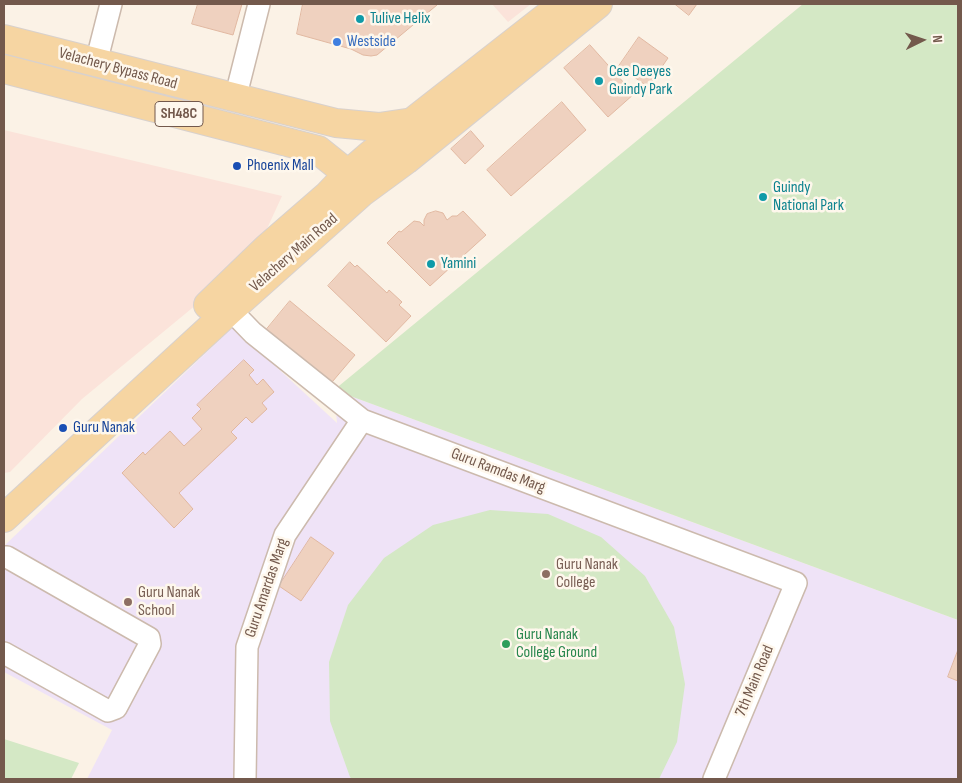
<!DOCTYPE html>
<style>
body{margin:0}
#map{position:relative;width:962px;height:783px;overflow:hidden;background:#fbf2e6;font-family:"Sofia Sans Condensed",sans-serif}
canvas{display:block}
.frame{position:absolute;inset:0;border:5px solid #73594c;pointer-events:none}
.north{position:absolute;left:897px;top:15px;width:50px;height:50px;-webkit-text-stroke:4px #fef7ec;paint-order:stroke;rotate:86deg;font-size:14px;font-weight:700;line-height:20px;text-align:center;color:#73594c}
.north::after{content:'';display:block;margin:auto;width:18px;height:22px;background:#73594c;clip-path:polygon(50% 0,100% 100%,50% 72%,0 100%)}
</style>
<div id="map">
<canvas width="962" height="783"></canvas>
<div class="frame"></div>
<div class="north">N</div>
</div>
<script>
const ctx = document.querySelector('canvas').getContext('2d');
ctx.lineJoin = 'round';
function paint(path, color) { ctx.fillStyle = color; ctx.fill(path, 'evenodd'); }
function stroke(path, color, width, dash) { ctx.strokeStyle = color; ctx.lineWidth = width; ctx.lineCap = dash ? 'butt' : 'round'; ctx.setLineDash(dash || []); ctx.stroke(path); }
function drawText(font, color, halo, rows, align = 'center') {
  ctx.font = font + ' "Sofia Sans Condensed",sans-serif'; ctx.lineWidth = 5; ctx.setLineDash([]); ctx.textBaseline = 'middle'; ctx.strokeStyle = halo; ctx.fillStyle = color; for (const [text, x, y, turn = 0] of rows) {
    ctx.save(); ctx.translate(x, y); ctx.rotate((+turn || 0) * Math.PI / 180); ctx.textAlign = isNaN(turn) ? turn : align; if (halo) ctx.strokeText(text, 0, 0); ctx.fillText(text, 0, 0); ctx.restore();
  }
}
paint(new Path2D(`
 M492,4H531L508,22Z
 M4,130L282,196L254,257L82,399L10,472L4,473Z`), '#fbe3da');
paint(new Path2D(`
 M233,327L337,423L334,390L958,620V779H87L112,730L4,672V546Z`), '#efe3f7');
paint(new Path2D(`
 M803,4H958V620L334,390Z
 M490,510L548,514L601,537L645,576L674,627L685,684L677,742L659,779H352L350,777L330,721L329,662L348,605L384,558L433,525Z
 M4,739L79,763L71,779H4Z`), '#d4e8c5');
const building = new Path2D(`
 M198,4H242L233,35L192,24Z
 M303,4H435L437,5L377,55L371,56L363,55L351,49L297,34Z
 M675,4H697L689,15Z
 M639,37L668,58L648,87L619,66Z
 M590,45L634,94L608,117L564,68Z
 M562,102L586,130L511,196L487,170Z
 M471,131L484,146L465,164L451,149Z
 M436,211L443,213L447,220L452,216H457L463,211L486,235L430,286L387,243L399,231L401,232L414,221L420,222L424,226V220L427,214Z
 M350,262L355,267L357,265L387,293L389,290L402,302L399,305L411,316L386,342L328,286Z
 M290,301L355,355L327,388L262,335Z
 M244,360L254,370L249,375L257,385L263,379L274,392L262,403L267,409L252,423L246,417L231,432L237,438L179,493L193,509L174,528L122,473L143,452L145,455L170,431L184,446L202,429L192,418L201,409L197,405Z
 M311,537L334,553L301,601L279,586Z
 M958,650V681L948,677Z`);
paint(building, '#efd1bf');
stroke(building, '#e1b8a1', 1);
const minor = new Path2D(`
 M96,63L111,4
 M235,99L259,4
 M220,299L253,333L362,420L796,583L714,779
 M4,557H7L149,638L150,644L116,708L108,711L4,653
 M245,779L247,647L285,535L362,420`);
const major = new Path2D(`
 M4,39L336,123L379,127L413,122
 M4,69L318,150L348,174L358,189
 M208,305L267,248L328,195L348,174L370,155L563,4
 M4,518L230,310L361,193L406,160L598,4`);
stroke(minor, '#ccbaad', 24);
stroke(major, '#d8d1cd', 30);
stroke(minor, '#fff', 21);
stroke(major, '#f6d5a2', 28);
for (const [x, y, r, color] of [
 [360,19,5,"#0f9aa8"],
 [337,42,5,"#3f7fe0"],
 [599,81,5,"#0f9aa8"],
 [237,166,5,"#1a4fb4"],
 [763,197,5,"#0f9aa8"],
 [431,264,5,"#0f9aa8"],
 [63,428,5,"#1a4fb4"],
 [546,574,5,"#8d6e63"],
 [128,602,5,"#8d6e63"],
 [506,644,5,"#2e9e5b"]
]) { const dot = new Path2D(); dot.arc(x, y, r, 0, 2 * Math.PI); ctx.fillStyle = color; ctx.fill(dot); stroke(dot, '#fef7ec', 2); }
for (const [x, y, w] of [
 [179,114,48]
]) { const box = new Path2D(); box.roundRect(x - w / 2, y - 12.5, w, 25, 4); ctx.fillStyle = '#fef7ec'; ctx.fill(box); stroke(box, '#73594c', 1); }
drawText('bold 15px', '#73594c', null, [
 ["SH48C",179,114]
]);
drawText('16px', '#0d838f', '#fef7ec', [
 ["Tulive Helix",370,19],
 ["Cee Deeyes",609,72],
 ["Guindy Park",609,90],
 ["Guindy",773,188],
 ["National Park",773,206],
 ["Yamini",441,264]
], 'left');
drawText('16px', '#366cbe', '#fef7ec', [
 ["Westside",347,42]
], 'left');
drawText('16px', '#73594c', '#fef7ec', [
 ["Velachery Bypass Road",118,69,15],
 ["Velachery Main Road",294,253,-41],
 ["Guru Ramdas Marg",498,471,21],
 ["Guru Amardas Marg",267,588,-71],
 ["7th Main Road",755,681,-67]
]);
drawText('16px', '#164399', '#fef7ec', [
 ["Phoenix Mall",247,166],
 ["Guru Nanak",73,428]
], 'left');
drawText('16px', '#785e54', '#fef7ec', [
 ["Guru Nanak",556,565],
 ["College",556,583],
 ["Guru Nanak",138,593],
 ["School",138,611]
], 'left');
drawText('16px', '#27864d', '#fef7ec', [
 ["Guru Nanak",516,635],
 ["College Ground",516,653]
], 'left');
</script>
